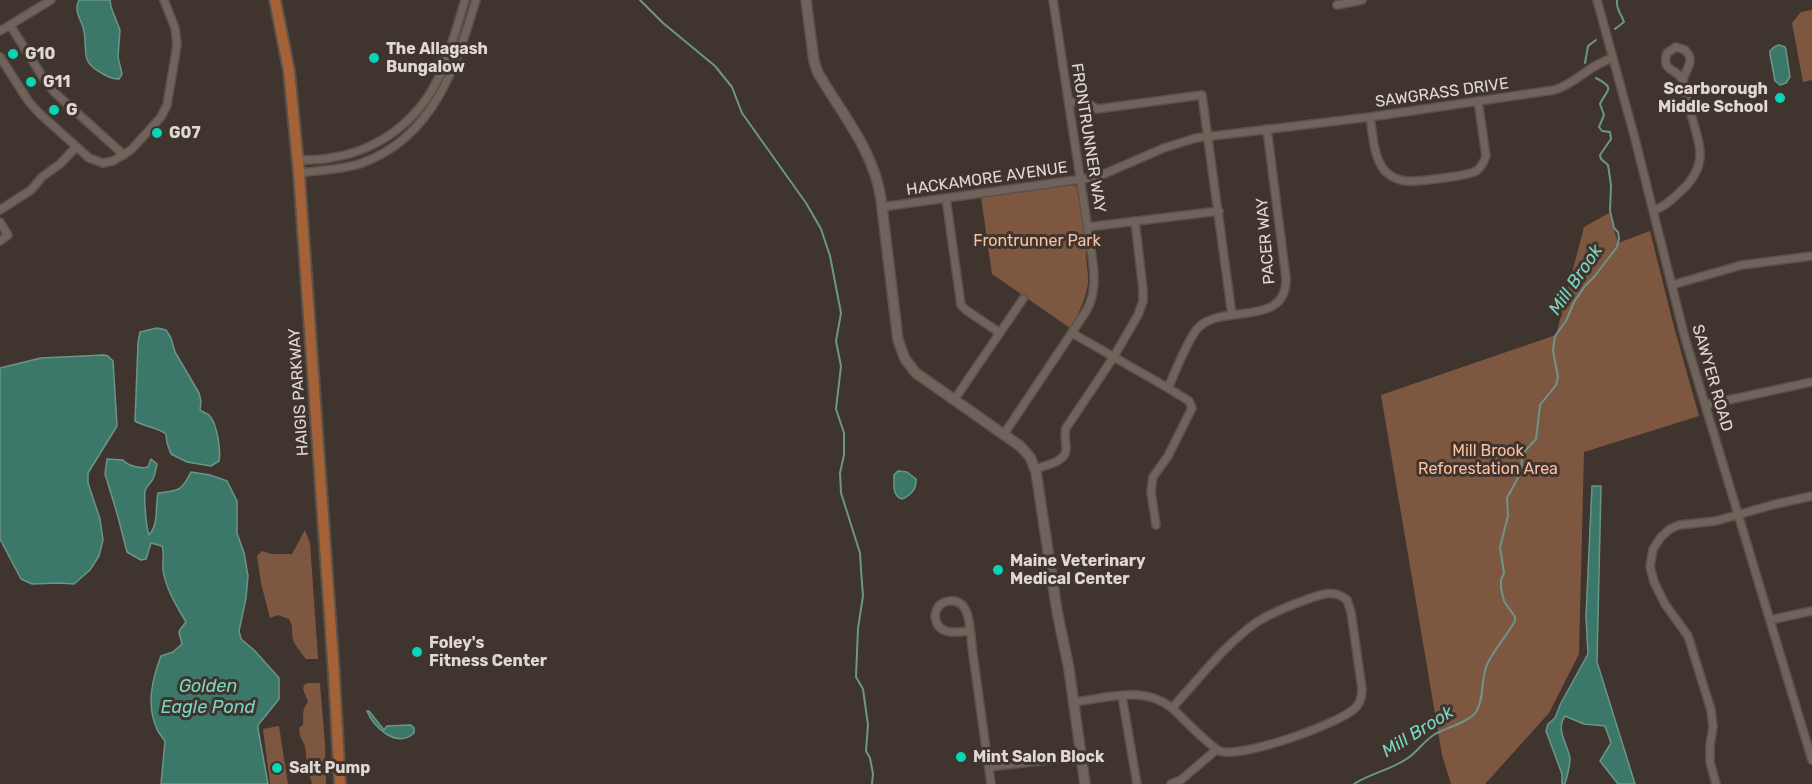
<!DOCTYPE html>
<style>
body{margin:0}
canvas{display:block;background:#40342e}
</style>
<canvas width="1812" height="784"></canvas>
<script>
const ctx = document.querySelector('canvas').getContext('2d');
ctx.lineJoin = 'round';
function paint(path, color) { ctx.fillStyle = color; ctx.fill(path, 'evenodd'); }
function stroke(path, color, width, dash) { ctx.strokeStyle = color; ctx.lineWidth = width; ctx.lineCap = dash ? 'butt' : 'round'; ctx.setLineDash(dash || []); ctx.stroke(path); }
function drawText(font, color, halo, rows, align = 'center') {
  ctx.font = font + ' Rubik,sans-serif'; ctx.lineWidth = 6; ctx.setLineDash([]); ctx.textBaseline = 'middle'; ctx.strokeStyle = halo; ctx.fillStyle = color; for (const [text, x, y, turn = 0] of rows) {
    ctx.save(); ctx.translate(x, y); ctx.rotate((+turn || 0) * Math.PI / 180); ctx.textAlign = isNaN(turn) ? turn : align; if (halo) ctx.strokeText(text, 0, 0); ctx.fillText(text, 0, 0); ctx.restore();
  }
}
paint(new Path2D(`
 M1812,10V80L1803,82L1792,23L1801,12Z
 M1071,185L1076,186L1080,190L1087,244C1084,255 1088,267 1088,278C1089,292 1078,317 1070,328L992,274L981,197Z
 M1609,213L1618,243L1650,231L1673,323L1699,416L1584,452L1579,654L1549,713L1485,784H1451L1442,755L1381,395L1556,335L1584,227Z
 M305,530L310,543L318,659H306C300,651 293,644 292,635C292,628 293,626 289,619L278,615L270,618L261,583L257,556L262,551L272,554H292Z
 M307,683H319L320,684L325,744L326,784H312L308,770L305,746L300,736L299,728L303,725C304,714 301,711 308,702L303,689L304,685Z
 M279,726L288,784H270L263,729Z`), '#7e5741');
const water = new Path2D(`
 M79,0H110L111,7L120,30L118,57L122,74L119,79C113,79 110,78 105,75C79,62 88,54 84,31C82,20 73,12 79,0Z
 M1779,45L1785,47L1786,50L1790,77L1786,83L1780,85L1775,81L1770,54V51L1774,47Z
 M157,328L166,330L171,338L175,352L199,393L201,401L200,410C203,412 206,413 209,415C217,423 221,450 219,461L211,466L187,462L171,454L167,443L166,434C157,427 145,427 135,421L138,343L140,332Z
 M104,355L108,356L113,361L117,426L88,473V483L100,519L103,540L99,556L90,570L74,584L59,583L32,584L21,579L0,539V368L41,358Z
 M107,459L123,460C128,466 141,469 148,467L151,459L157,464C156,468 155,475 153,479C151,483 147,485 145,491C144,499 146,528 149,535C159,524 155,508 158,493C179,490 181,492 191,472L210,475L227,481L237,501V533L244,553L248,576L246,598L239,631L241,639L255,651L279,678V699L258,725V729L268,784H161L165,741C162,736 158,733 157,729C146,705 152,680 161,656L173,652L182,644C179,629 176,635 186,622C176,605 166,589 163,570C162,561 165,554 162,546L151,543L146,559L141,560L127,552L117,513L105,474Z
 M898,471L907,472L916,479C917,489 910,496 902,499C892,496 894,484 894,475Z
 M1592,486H1601L1597,662L1635,784H1618L1600,761L1611,743L1605,726L1584,724L1565,716C1555,730 1568,744 1570,759C1570,767 1567,776 1565,784H1562V774L1546,731L1548,724L1555,718L1561,703L1588,654L1586,616Z
 M367,711H369L384,730L387,726L411,725L414,728V733C397,749 373,727 367,711Z`);
paint(water, '#3b786a');
stroke(water, '#6c958a', 1.5);
stroke(new Path2D(`
 M640,0L663,23L715,66L732,87L742,113L806,203L821,229L830,256L841,313L836,341L841,366L836,409L844,433V455L840,473L841,493L860,553L861,570L863,596L858,628L856,677L863,689L868,725L866,751L870,758L873,774L872,784
 M1615,29L1624,22C1621,13 1616,10 1617,0
 M1585,63L1588,46L1596,40
 M1354,784C1371,773 1391,770 1408,758C1418,751 1425,740 1435,734C1446,728 1469,722 1476,712C1484,700 1481,681 1486,667C1493,650 1506,637 1515,621V617L1504,601L1501,588V580L1504,573L1500,547L1508,516L1507,498L1521,472L1522,458L1525,451L1536,439L1540,405L1556,385L1558,377L1553,351L1555,336L1566,321L1574,302L1585,286L1594,277L1617,247L1619,239L1618,232L1614,228L1610,211L1611,185L1608,165L1601,159L1600,155L1611,139L1610,132L1602,131L1599,127L1604,115L1600,104C1606,90 1617,89 1596,78`), '#6c958a', 2);
const street = new Path2D(`
 M1597,0L1634,135L1685,338L1812,760
 M1337,5L1362,0
 M10,25L44,79L54,92L124,155
 M0,31L51,0
 M0,57L29,102L39,113L89,158L103,163L113,161L131,150L161,117L167,105L177,45L175,28L164,0
 M1069,102L1084,101L1097,109L1202,95L1232,315
 M1370,117C1373,134 1373,157 1385,171C1390,176 1398,180 1406,181C1416,182 1468,176 1476,171C1482,167 1484,162 1486,156L1478,101
 M298,160C308,160 320,160 330,158C377,151 417,122 438,79C450,54 457,26 465,0
 M299,173C319,170 343,170 362,163C434,137 456,66 476,0
 M946,198L961,305L966,310L1000,333
 M882,207L1097,177L1164,148L1196,138L1370,117L1554,90C1576,84 1590,64 1613,58
 M0,210L31,190L42,177L60,164L76,147
 M1654,210C1665,207 1672,199 1680,192C1711,164 1699,145 1690,110C1688,101 1687,86 1682,79C1675,68 1661,71 1667,53L1676,47L1685,50C1696,61 1686,68 1683,80
 M0,222L8,235L0,241
 M1088,227L1219,211
 M1672,285L1742,265L1812,256
 M1072,333L1168,388C1175,373 1189,335 1200,326C1226,304 1287,327 1286,278L1267,129
 M954,400L1023,299
 M1705,405L1812,382
 M1004,434L1085,313C1096,295 1095,276 1092,256L1053,0
 M1035,469C1046,465 1067,462 1066,448C1066,440 1064,435 1066,428L1113,358L1138,315L1143,301V289L1135,221
 M1156,525L1151,491L1153,477L1168,456L1192,408L1189,401L1168,388
 M1770,620L1812,611
 M970,631C954,633 937,635 935,616C936,609 939,604 945,602C953,599 962,602 965,609C971,619 971,642 973,655C979,698 985,741 991,784
 M1122,696L1137,784
 M1074,702C1108,698 1143,685 1172,708C1199,679 1224,645 1257,622C1273,612 1291,605 1308,599C1322,594 1335,589 1347,600L1351,612L1362,689C1362,695 1361,701 1357,706C1344,723 1240,759 1220,751C1211,748 1182,717 1172,708
 M989,767L1081,756
 M1171,784L1181,780L1216,750
 M1716,784L1710,762V745L1713,727L1711,710L1688,636L1665,604L1654,582L1650,566L1653,549L1661,537L1670,529L1679,525L1716,521L1772,505L1812,496`);
const secondary = new Path2D(`
 M806,0L814,61L818,73C842,114 874,151 881,199L898,340L905,359L916,373L1020,446L1030,457L1036,472L1057,611L1069,669L1085,784`);
const primary = new Path2D(`
 M275,0L289,71L299,173L334,674L340,784`);
stroke(street, '#5b514b', 10);
stroke(secondary, '#5b514b', 12);
stroke(primary, '#5b514b', 14);
stroke(street, '#70635c', 7);
stroke(secondary, '#70635c', 9);
stroke(primary, '#a46236', 10);
for (const [x, y, r, color] of [
 [13,54,6,"#06d5b6"],
 [374,58,6,"#06d5b6"],
 [31,82,6,"#06d5b6"],
 [1780,98,6,"#06d5b6"],
 [54,110,6,"#06d5b6"],
 [157,133,6,"#06d5b6"],
 [998,570,6,"#06d5b6"],
 [417,652,6,"#06d5b6"],
 [961,757,6,"#06d5b6"],
 [277,768,6,"#06d5b6"]
]) { const dot = new Path2D(); dot.arc(x, y, r, 0, 2 * Math.PI); ctx.fillStyle = color; ctx.fill(dot); stroke(dot, '#40342e', 2); }
drawText('bold 16px', '#e0d8d4', '#40342e', [
 ["The Allagash",386,49],
 ["Bungalow",386,67],
 ["G10",25,54],
 ["G11",43,82],
 ["Scarborough",1768,89,"right"],
 ["Middle School",1768,107,"right"],
 ["G",66,110],
 ["G07",169,133],
 ["Maine Veterinary",1010,561],
 ["Medical Center",1010,579],
 ["Foley's",429,643],
 ["Fitness Center",429,661],
 ["Mint Salon Block",973,757],
 ["Salt Pump",289,768]
], 'left');
drawText('16px', '#e0d8d4', '#40342e', [
 ["SAWGRASS DRIVE",1442,93,-8],
 ["FRONTRUNNER WAY",1088,138,81],
 ["HACKAMORE AVENUE",987,179,-8],
 ["PACER WAY",1266,241,-95],
 ["SAWYER ROAD",1712,378,74],
 ["HAIGIS PARKWAY",299,392,-94]
]);
drawText('16px', '#fbc1a3', '#40342e', [
 ["Frontrunner Park",1037,241],
 ["Mill Brook",1488,451],
 ["Reforestation Area",1488,469]
]);
drawText('italic 18px', '#77d7c1', '#40342e', [
 ["Mill Brook",1576,280,-56],
 ["Golden",208,687],
 ["Eagle Pond",208,708],
 ["Mill Brook",1418,732,-32]
]);
</script>
